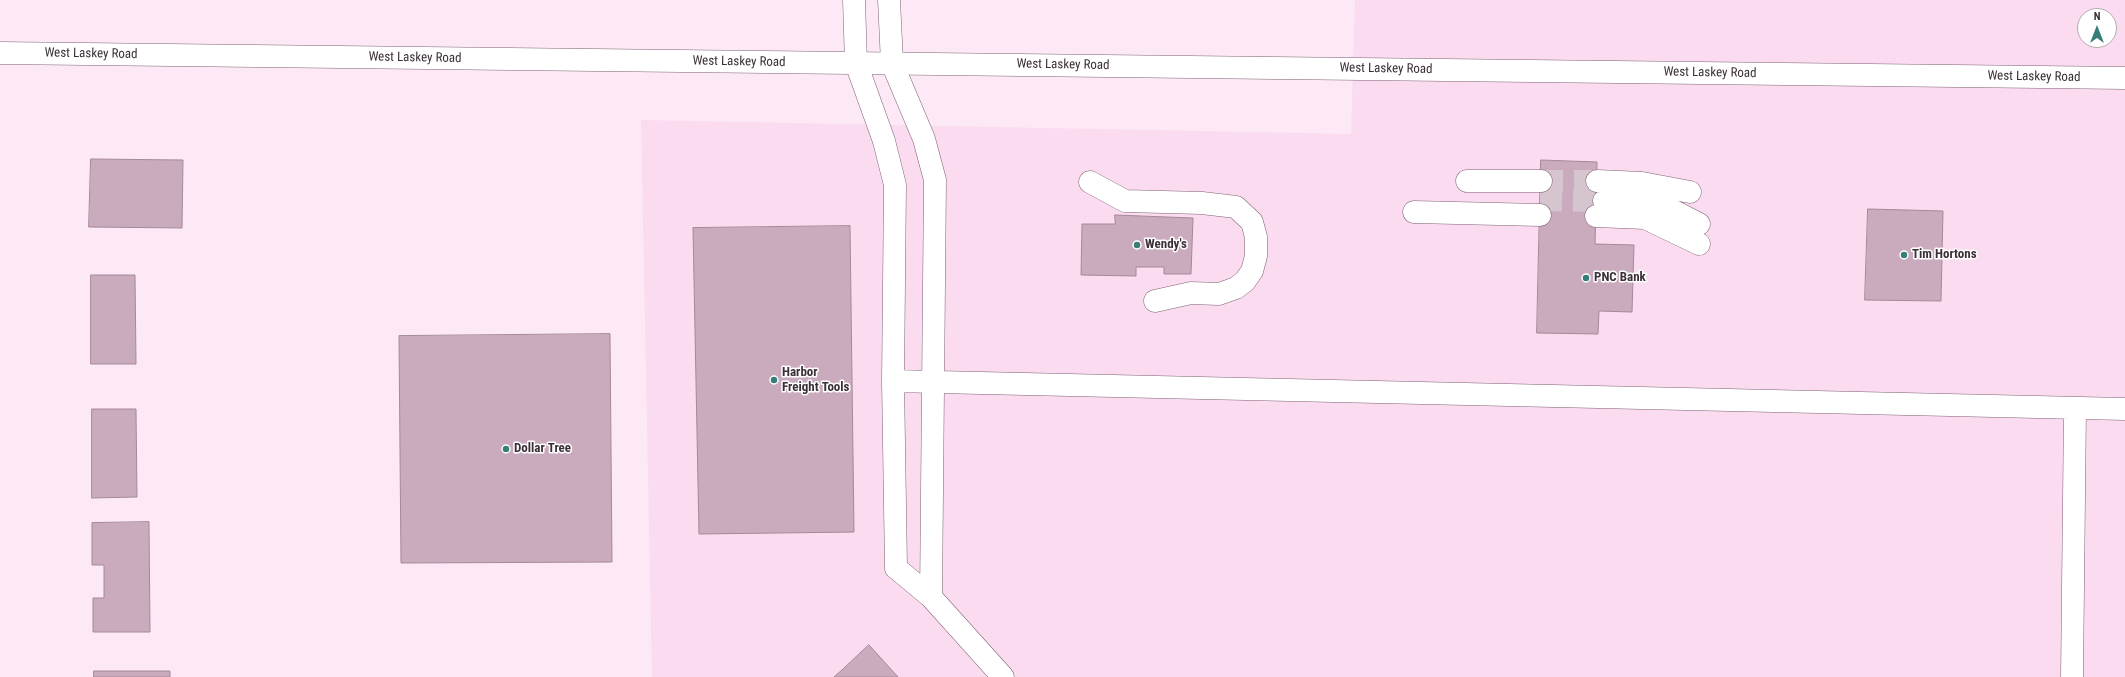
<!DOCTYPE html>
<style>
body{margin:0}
#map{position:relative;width:2125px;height:677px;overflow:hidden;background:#fce9f5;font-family:"Roboto Condensed",sans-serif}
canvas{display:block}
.north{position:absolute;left:2077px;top:8px;width:40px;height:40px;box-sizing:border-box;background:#fff;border:1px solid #b1acaf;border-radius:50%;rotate:0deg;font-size:11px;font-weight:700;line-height:16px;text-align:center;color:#3c3038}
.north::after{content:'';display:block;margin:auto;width:14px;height:18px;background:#377e79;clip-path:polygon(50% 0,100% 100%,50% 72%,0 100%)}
</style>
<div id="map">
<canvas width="2125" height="677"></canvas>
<div class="north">N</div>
</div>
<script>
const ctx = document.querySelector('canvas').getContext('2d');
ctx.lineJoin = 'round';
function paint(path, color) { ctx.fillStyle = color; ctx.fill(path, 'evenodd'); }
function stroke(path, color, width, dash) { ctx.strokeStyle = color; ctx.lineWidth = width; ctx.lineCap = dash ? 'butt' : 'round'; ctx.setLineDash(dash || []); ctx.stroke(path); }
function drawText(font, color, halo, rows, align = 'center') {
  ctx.font = font + ' "Roboto Condensed",sans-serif'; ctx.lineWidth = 3; ctx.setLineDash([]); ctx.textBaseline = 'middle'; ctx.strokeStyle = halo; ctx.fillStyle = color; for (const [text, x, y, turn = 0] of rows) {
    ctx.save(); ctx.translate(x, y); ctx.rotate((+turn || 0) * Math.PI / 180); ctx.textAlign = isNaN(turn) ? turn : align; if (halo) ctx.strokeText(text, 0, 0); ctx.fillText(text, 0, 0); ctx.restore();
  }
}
paint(new Path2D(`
 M1355,0H2125V677H652L641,120L1351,134ZM2085,16H2109V40H2085Z`), '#fbdbef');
const building = new Path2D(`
 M91,159L183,160L182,228L89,227Z
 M1541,160L1597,162L1595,244L1634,245L1632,312L1599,311L1598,334L1537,333Z
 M1868,209L1943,211L1941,301L1865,300Z
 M1115,215L1193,218L1191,274H1164V267H1136V276L1081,275L1082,224H1115Z
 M850,226L854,532L699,534L693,228Z
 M91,275H135L136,364H91Z
 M610,334L612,562L401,563L399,336Z
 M92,409H136L137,497L92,498Z
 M149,522L150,632H93V598H104V565H92V523Z
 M869,645L898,677H834L843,669Z
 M94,671H170V677H94Z`);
paint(building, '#caabbe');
stroke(building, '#a5889a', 1);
stroke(new Path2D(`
 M1541,181H1597
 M1540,200L1596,201`), '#d6c4cf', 22, [22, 11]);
const minor = new Path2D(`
 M854,0L856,63L884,141L895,185L893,381L896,568L931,597L1003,677
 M889,0L892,63L924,139L935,180L931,597
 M1467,181H1541
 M1597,181L1642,183L1690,192
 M1090,182L1125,201L1202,203L1236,207L1252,222L1256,237V256L1252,271L1245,281L1236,288L1219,294L1191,293L1155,301
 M1604,201L1640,202L1670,209L1699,224
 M1414,212L1540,215
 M1596,216L1645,218L1699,244
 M893,381L2125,409
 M2072,677L2075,408`);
const major = new Path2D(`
 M0,53L2125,78`);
stroke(minor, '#7e6274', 23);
stroke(major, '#7e6274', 23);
stroke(minor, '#fff', 22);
stroke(major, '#fff', 22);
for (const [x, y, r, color] of [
 [1137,245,4,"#377e79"],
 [1904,255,4,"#377e79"],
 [1586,278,4,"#377e79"],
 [774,380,4,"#377e79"],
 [506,449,4,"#377e79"]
]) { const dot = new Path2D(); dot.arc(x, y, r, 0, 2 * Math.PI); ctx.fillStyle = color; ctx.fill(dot); stroke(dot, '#fff', 1.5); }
drawText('13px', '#3c3038', '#fff', [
 ["West Laskey Road",91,54,1],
 ["West Laskey Road",415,58,1],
 ["West Laskey Road",739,62,1],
 ["West Laskey Road",1063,65,1],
 ["West Laskey Road",1386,69,1],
 ["West Laskey Road",1710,73,1],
 ["West Laskey Road",2034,77,1]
]);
drawText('bold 13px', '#3c3038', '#fff', [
 ["Wendy's",1145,245],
 ["Tim Hortons",1912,255],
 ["PNC Bank",1594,278],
 ["Harbor",782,373],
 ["Freight Tools",782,388],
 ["Dollar Tree",514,449]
], 'left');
</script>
